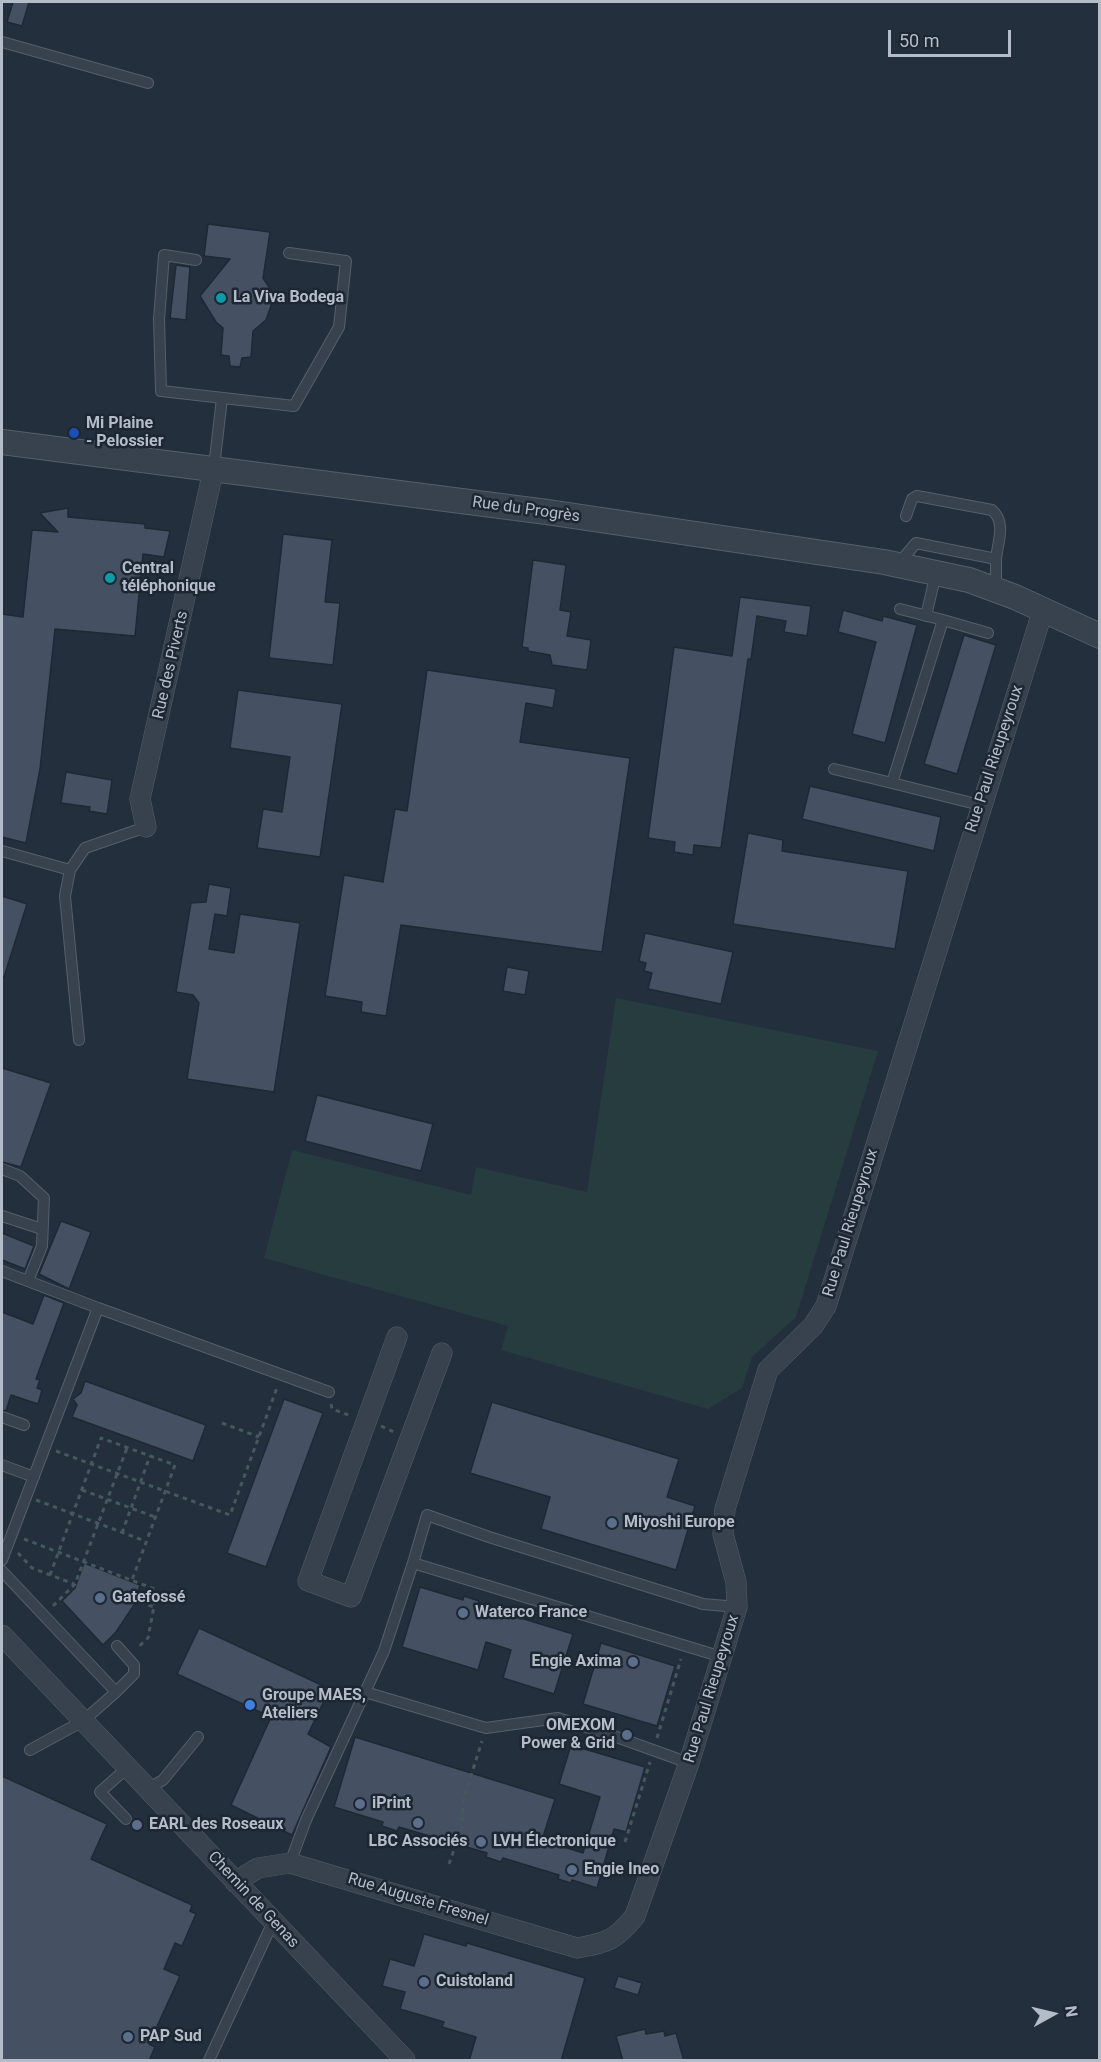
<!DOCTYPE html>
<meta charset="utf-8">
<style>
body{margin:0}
#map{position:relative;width:1101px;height:2062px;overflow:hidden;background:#242f3e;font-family:Roboto,sans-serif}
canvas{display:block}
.frame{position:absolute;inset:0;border:3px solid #b4bcc9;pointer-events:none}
.north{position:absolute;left:1023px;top:1984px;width:60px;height:60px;-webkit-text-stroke:4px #1d2633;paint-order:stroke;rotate:82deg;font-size:16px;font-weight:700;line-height:24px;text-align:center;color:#b4bcc9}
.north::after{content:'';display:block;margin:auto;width:21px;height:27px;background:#b4bcc9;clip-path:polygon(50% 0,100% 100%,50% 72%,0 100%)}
.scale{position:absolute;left:888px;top:30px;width:123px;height:27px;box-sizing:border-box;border:3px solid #b4bcc9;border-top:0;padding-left:8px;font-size:18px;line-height:21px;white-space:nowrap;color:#b4bcc9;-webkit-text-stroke:4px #1d2633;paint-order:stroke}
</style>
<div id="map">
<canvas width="1101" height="2062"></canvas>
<div class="frame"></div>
<div class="north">N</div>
<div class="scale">50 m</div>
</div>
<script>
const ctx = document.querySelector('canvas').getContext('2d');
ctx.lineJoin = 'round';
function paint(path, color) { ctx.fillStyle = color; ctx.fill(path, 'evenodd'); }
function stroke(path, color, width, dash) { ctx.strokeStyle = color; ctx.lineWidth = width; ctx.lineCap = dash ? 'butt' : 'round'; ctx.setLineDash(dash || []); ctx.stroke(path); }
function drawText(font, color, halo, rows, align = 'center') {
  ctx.font = font + ' Roboto,sans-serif'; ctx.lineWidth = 5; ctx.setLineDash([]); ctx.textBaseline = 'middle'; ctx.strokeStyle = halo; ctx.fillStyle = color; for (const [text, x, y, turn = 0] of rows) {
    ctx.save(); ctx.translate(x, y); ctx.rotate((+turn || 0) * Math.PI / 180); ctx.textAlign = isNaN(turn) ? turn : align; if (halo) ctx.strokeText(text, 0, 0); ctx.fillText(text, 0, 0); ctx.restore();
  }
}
paint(new Path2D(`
 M616,998L878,1051L796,1317L752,1357L742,1388L708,1409L501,1350L508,1326L264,1258L292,1150L471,1195L476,1167L587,1192Z`), '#263c3f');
const building = new Path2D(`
 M13,2H29L22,26L7,22Z
 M208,224L270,232L263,278L271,290V306L266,320L253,331L251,357L242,358L240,367L230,366L229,356L221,355L223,328L216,322L200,296L230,259L204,256Z
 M176,265L190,267L186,320L170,318Z
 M68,508V517L145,524V528L170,531L164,557L143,554L135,636L55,629L40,769L26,843L2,837V614L23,617L32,530L58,532L40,513Z
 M283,534L332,540L325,602L340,603L333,665L269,658Z
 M533,560L566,565L560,610L571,612L567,636L591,640L587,670L552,665L550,655L528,651V648L522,647Z
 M740,597L811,606L807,636L784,632L786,621L757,616L751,659H748L721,848L694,845L693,855L674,852L675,842L648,838L674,647L732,656Z
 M843,610L882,621L883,616L917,625L885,743L852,734L876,642L838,632Z
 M964,635L996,645L957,774L924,764Z
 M427,670L556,689L553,708L526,703L520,742L630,758L602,952L401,925L386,1016L361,1012L362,1002L325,996L344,875L383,882L395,809L407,811Z
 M238,690L342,704L320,857L257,848L263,809L282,812L290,757L230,748Z
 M66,772L112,780L107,814L89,811L90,807L61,803Z
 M810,786L941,817L934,851L802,819Z
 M748,833L783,840L782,851L908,871L895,949L733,924Z
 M209,884L231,888L227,916L215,914L209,949L234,953L240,914L300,923L274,1092L187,1079L199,1003L193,995L176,992L191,903L206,902Z
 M2,896L27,904L4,977L2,976Z
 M645,933L733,952L721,1004L648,989L652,973L644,971L646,963L639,961Z
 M507,967L529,971L525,995L503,991Z
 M2,1068L51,1083L21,1167L2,1162Z
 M317,1095L433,1124L421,1171L305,1141Z
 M61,1221L91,1232L69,1289L39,1274Z
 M2,1233L34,1246L25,1269L2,1260Z
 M44,1295L64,1303L36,1379L40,1380L37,1388L42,1390L38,1404L11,1395L6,1411L2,1410V1312L33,1324Z
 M85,1381L206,1425L193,1461L72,1417L77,1405L73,1399L81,1393Z
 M284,1399L323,1413L266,1567L227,1553Z
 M492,1402L679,1459L667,1497L695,1506L676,1570L541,1529L550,1497L470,1473Z
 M84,1563L140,1585L134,1605L116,1632L103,1645L62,1601L75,1588Z
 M420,1587L463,1600L464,1596L479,1601L478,1605L573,1634L554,1694L503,1678L511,1650L486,1642L478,1670L402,1647Z
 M199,1628L330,1689L308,1734L331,1747L292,1835L231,1805L271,1717L177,1674Z
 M601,1643L675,1666L657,1726L583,1704Z
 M355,1737L555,1799L542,1840L583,1853L600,1797L559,1784L571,1745L645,1767L626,1832L614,1829L597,1888L572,1880L571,1883L558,1879L559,1875L503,1858L501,1862L486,1857L487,1853L399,1827L397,1831L382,1826L383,1822L334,1807Z
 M2,1776L107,1824L91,1859L192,1905L190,1911L196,1914L182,1946L175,1943L164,1969L180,1976L149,2044L155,2047L149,2061H2Z
 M424,1934L466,1946L467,1943L585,1978L561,2061H469L476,2037L442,2027L444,2022L400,2009L405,1992L382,1986L390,1959L414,1966Z
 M618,1976L642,1983L638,1995L614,1988Z
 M645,2029L646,2034L664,2031L665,2036L676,2033L684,2061H623L616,2036Z`);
paint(building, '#455162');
stroke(building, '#1f2835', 1.5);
const service = new Path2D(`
 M2,42L148,83
 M196,260L164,255L159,319L161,391L294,406L339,327L346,261L289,253
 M214,467L222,398
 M906,516L912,499L917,496L992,510C1007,523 997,543 996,560C996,570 996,580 996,590
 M903,567L905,556L916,543L996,559
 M900,609L943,620
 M926,616L936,573
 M834,769L892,783
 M980,805L892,783L943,620L988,633
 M2,851L70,870L85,848L146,827
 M70,870L65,896L79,1040
 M2,1169L20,1176L44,1198L42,1246L28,1281
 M2,1216L42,1229
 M2,1271L98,1308
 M2,1417L24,1425
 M2,1465L34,1477
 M2,1560L98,1308L329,1392
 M413,1563L427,1515L489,1537L703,1604L737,1607
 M2,1571L116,1692L83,1721L30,1750
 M116,1692L134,1674V1665L117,1646
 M365,1692L486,1728L558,1718L599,1731
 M611,1735L689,1763
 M147,1789L163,1780L198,1737
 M126,1819L100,1792L127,1768
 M290,1863L306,1820L384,1651L413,1563L722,1657
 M209,2060L273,1922`);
const minor = new Path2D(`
 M146,827L140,799L214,467
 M397,1337L308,1581L351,1597L442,1353
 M2,1635L405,2060
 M235,1882L258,1868L290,1863L577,1948C607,1943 616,1940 635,1916L689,1763L737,1607L736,1582L723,1534L725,1509L768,1370L813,1326L826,1306L1043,610`);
const tertiary = new Path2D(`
 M2,442L547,512L884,562L969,580L1015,597L1100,636`);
stroke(service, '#565f6c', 12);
stroke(minor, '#565f6c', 21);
stroke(tertiary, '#565f6c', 26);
stroke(new Path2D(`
 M331,1404L332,1409L349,1415
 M222,1423L259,1437
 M381,1426L394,1432
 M56,1451L230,1515L278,1385
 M82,1490L155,1517
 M36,1500L145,1541
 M122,1533L150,1456
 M24,1539L157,1590L148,1638L137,1648
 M18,1553L32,1568L74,1584
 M50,1575L101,1438L175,1465L132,1580
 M140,1602L154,1607
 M53,1606L75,1584L127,1448
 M657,1738L681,1659
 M625,1842L650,1762
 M449,1864L462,1827L463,1801L482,1741`), '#44595c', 3, [4.5, 4.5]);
stroke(service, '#38414e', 10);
stroke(minor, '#38414e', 20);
stroke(tertiary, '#38414e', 24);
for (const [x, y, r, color] of [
 [221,298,6,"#0f9aa8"],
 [74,433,6,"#1a4fb4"],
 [110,578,6,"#0f9aa8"],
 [612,1523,6,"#5c6f8a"],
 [100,1598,6,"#5c6f8a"],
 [463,1613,6,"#5c6f8a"],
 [633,1662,6,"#5c6f8a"],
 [250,1705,6,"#3f7fe0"],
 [627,1735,6,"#5c6f8a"],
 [360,1804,6,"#5c6f8a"],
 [418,1823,6,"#5c6f8a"],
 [137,1825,6,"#5c6f8a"],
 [481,1842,6,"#5c6f8a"],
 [572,1870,6,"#5c6f8a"],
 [424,1982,6,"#5c6f8a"],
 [128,2037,6,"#5c6f8a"]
]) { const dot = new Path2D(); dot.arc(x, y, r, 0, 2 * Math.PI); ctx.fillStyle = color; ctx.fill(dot); stroke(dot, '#1d2633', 2); }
drawText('bold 16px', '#b4bcc9', '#1d2633', [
 ["La Viva Bodega",233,298],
 ["Mi Plaine",86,424],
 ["- Pelossier",86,442],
 ["Central",122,569],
 ["téléphonique",122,587],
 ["Miyoshi Europe",624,1523],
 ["Gatefossé",112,1598],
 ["Waterco France",475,1613],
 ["Engie Axima",621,1662,"right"],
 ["Groupe MAES,",262,1696],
 ["Ateliers",262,1714],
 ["OMEXOM",615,1726,"right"],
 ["Power & Grid",615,1744,"right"],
 ["iPrint",372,1804],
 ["EARL des Roseaux",149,1825],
 ["LBC Associés",418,1842,"center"],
 ["LVH Électronique",493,1842],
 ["Engie Ineo",584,1870],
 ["Cuistoland",436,1982],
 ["PAP Sud",140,2037]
], 'left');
drawText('16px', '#b4bcc9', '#1d2633', [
 ["Rue du Progrès",526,510,8],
 ["Rue des Piverts",171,665,-77],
 ["Rue Paul Rieupeyroux",995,759,-72],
 ["Rue Paul Rieupeyroux",851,1223,-73],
 ["Rue Paul Rieupeyroux",712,1689,-73],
 ["Chemin de Genas",253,1900,47],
 ["Rue Auguste Fresnel",418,1900,17]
]);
</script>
